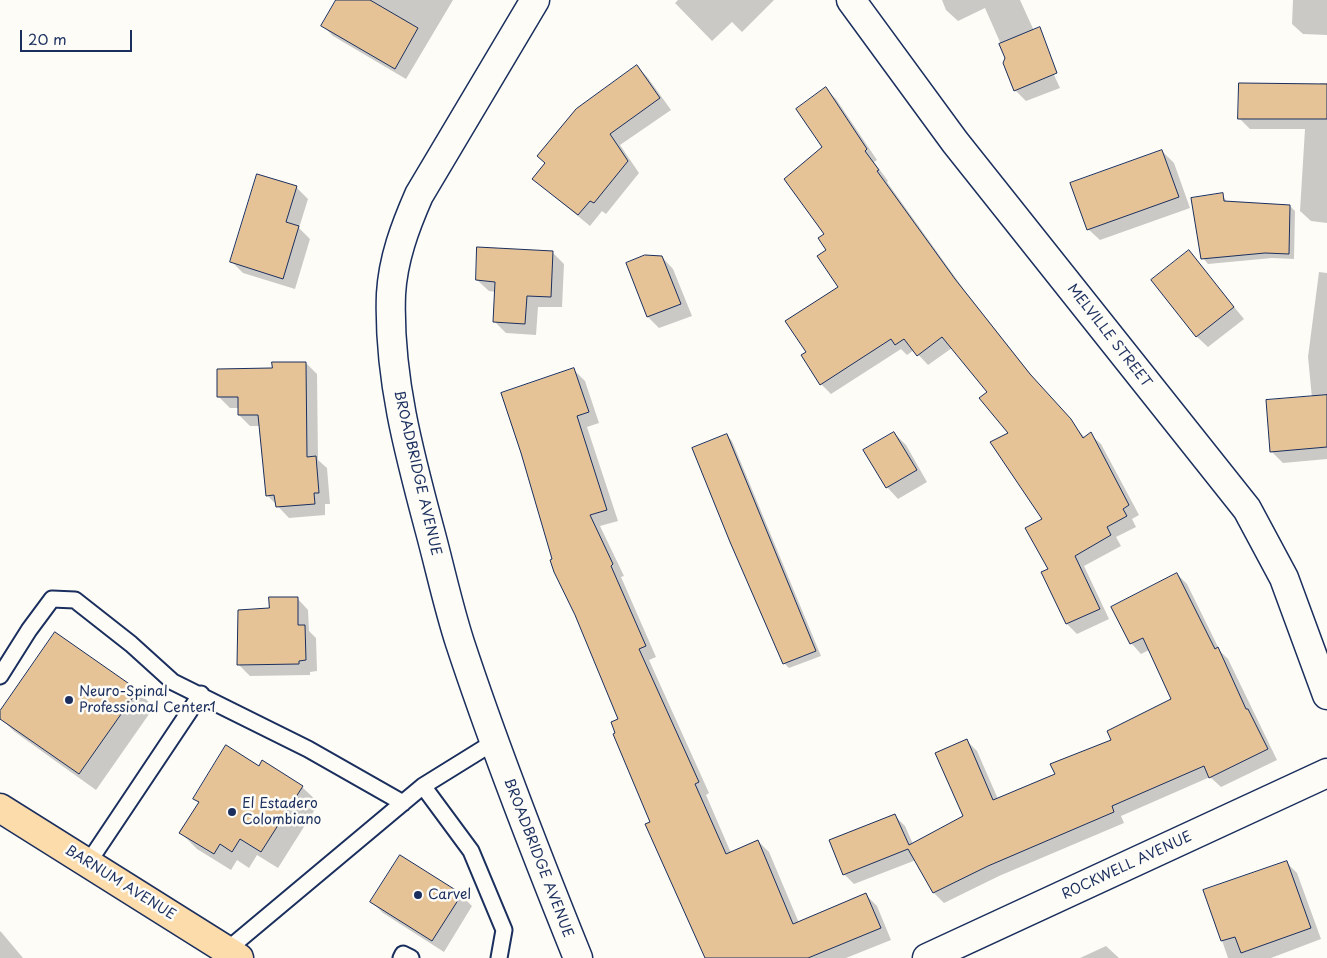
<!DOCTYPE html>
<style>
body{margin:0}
#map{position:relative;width:1327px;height:958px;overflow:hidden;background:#fdfcf7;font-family:"Playpen Sans",sans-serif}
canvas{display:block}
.scale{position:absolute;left:20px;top:30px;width:112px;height:22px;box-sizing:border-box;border:2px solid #1b2f5e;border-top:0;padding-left:6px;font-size:15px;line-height:18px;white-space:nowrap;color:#1b2f5e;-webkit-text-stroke:4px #fdfcf7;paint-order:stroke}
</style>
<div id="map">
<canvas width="1327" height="958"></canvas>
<div class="scale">20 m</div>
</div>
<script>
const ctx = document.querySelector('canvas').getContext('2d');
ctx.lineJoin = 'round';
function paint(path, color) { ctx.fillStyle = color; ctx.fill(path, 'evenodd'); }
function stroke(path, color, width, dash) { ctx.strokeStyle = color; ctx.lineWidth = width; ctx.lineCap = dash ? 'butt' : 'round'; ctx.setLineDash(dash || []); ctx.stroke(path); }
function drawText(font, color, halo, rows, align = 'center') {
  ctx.font = font + ' "Playpen Sans",sans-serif'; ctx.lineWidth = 5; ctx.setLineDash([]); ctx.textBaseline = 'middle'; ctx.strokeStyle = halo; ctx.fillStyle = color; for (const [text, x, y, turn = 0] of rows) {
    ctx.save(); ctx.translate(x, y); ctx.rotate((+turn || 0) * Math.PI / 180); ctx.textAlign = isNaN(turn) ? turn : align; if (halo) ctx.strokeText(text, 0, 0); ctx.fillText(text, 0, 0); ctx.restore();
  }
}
paint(new Path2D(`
 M337,0H453L406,79L333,36L323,26Z
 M678,0H774L742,32L732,22L712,41L675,3Z
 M942,0H1020L1060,88L1026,101L1015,90L1007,58L985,8L958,21L946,10Z
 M1293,0H1327V35L1303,34L1292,24Z
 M637,66L648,78L671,110L620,145L639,173L606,214L602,211L590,226L533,179Z
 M1320,83H1327V223L1311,221L1300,211L1305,129H1250L1239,118L1320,85Z
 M826,89L836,99L877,160L874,162L888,181L887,182L965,291L1040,386L1085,438L1090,434L1101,444L1139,515L1132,519L1136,527L1116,537L1121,546L1084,566L1109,619L1077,634L1067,624L1043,573L1050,570L1044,520L1010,433L988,392L952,348L928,365L914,350L907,355L901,349L831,394L821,384L808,352L840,287L828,250L826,234L824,148Z
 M1162,151L1174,163L1190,208L1100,240L1088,229Z
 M296,187L308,199L299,228L310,239L295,289L243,273L232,262Z
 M1222,195L1228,203L1290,206L1295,211L1294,259L1272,258L1208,264L1203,258Z
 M552,252L564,264L562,307H538L536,335L506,333L495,322L496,292L489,291L477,280Z
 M1189,252L1244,319L1208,347L1196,336Z
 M662,257L673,269L692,316L659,328L648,317L628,263Z
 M1319,272L1327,273V459L1283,463L1271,451L1312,398L1308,357Z
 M306,363L317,374L318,460L327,468L330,504H325V515L289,518L267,495L260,426H250L239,415V408H230L218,396L274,369Z
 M574,370L585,381L599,423L587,427L618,521L600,526L624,576L621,577L656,657L649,660L709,793L706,795L731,853L758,841L769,852L799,923L866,895L877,906L891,940L846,958H706L651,822L620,720L554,559Z
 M894,433L906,445L927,482L898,499L887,487Z
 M727,435L732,441L821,656L789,668L784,663Z
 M1177,574L1187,584L1220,651L1228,659L1277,760L1221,787L1210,777L1121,816L1124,823L999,876L944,903L934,893L916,860L854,884L844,874L895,816L905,826L913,844L965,817L967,741L977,751L998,799L1056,775L1173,700L1149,650L1141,654L1131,643Z
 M297,598L308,610L309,631L316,638L317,671L310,672V675L250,676L239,665L271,610Z
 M137,691L154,707L96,790L15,732L0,718V713Z
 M259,768L302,787L319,803L278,868L257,855L249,868L237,860L231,870L197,849L181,833L199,803L195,799Z
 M1286,862L1297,873L1321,939L1271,958H1228L1205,891Z
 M461,895L472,906L444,952L383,913L372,902Z
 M0,931L2,933L23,958H0Z
 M1106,946L1119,958H1080Z`), '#0003');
const building = new Path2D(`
 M336,0H370L418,28L395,69L321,26Z
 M1040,27L1057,73L1014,91L1003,63L1005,58L999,44Z
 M637,65L660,98L610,134L628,161L594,203L590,201L578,215L532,179L545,163L537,156L576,109Z
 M1239,83L1327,84V119H1238Z
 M826,87L867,149L865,151L879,170L877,171L955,279L1030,374L1071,419L1083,438L1091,432L1129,505L1123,509L1127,516L1107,527L1111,535L1075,556L1100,609L1066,624L1041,572L1048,569L1025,528L1042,519L990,442L1008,433L979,398L987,392L942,337L917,356L904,339L895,345L891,339L820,385L801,355L806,352L785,321L838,287L817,256L826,250L818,238L824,234L784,179L822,147L796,109Z
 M1162,150L1179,197L1087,230L1070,183Z
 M257,174L297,186L286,222L299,226L283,279L230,262Z
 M1223,193L1224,201L1290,205L1289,254L1265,253L1201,259L1191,198Z
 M477,247L553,251L551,297L527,296L525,324L493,322L495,282L476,280Z
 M1189,250L1234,307L1196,337L1151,280Z
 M645,255L662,256L681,304L647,317L626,263Z
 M272,362H306L307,457L316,456L319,493H314L315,504L276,507L274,495L266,496L258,415H238V397H217V369L272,368Z
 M574,368L589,412L577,416L607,510L590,515L613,564L611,566L646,646L639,649L699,782L695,784L726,854L758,840L793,924L866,893L881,928L808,958H705L645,824L650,822L613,734L615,733L611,722L618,719L575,615L554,572L550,560L552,559L521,453L501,393Z
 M1327,395V447L1270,452L1266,400Z
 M894,432L917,470L886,488L863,450Z
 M727,434L816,651L783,664L730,542L692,448Z
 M1177,573L1215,649L1218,647L1246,709H1248L1268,749L1209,778L1204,766L1112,806L1114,812L988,866L933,893L908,849L843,875L829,840L895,814L909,845L963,816L935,753L967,739L993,800L1055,774L1050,764L1111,740L1107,731L1171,699L1143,638L1130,644L1111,607Z
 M269,597H298V625H305L306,660L299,661V664L237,665L238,610L269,608Z
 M55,632L138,690L79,774L0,719V711Z
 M226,745L259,766L262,760L303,786L261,852L240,839L232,852L220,844L214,854L179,833L199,802L193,799Z
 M400,855L462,894L432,941L370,902Z
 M1287,861L1311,928L1241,953L1235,937L1221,941L1203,890Z`);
paint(building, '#e5c397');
stroke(building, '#1b2f5e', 1);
const service = new Path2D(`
 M0,676L29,630L52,599L75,600L131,644L173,682L308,749L403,803
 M423,786L494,742
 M88,863L201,694
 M227,950L423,786L471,851L504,930L499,958
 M401,958L403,954L411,958`);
const minor = new Path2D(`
 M535,0L419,195C405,227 393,259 391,294C388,375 409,453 430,531C440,568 448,606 460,643C495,749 536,854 578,958
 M851,0L955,142L1247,509L1284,578L1327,695
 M927,958L1327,773`);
const primary = new Path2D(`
 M0,808L239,958`);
stroke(service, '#1b2f5e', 19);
stroke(minor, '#1b2f5e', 31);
stroke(primary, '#1b2f5e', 31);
stroke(service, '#fdfcf7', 15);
stroke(minor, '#fdfcf7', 28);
stroke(primary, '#fddcac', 28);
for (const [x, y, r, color] of [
 [69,700,5,"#1b2f5e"],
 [232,812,5,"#1b2f5e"],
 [418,895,5,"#1b2f5e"]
]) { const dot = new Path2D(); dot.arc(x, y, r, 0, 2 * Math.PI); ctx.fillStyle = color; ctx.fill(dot); stroke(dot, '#fdfcf7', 2); }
drawText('14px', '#1b2f5e', '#fdfcf7', [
 ["MELVILLE STREET",1109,336,52],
 ["BROADBRIDGE AVENUE",417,473,77],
 ["BROADBRIDGE AVENUE",538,858,69],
 ["ROCKWELL AVENUE",1127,866,-25],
 ["BARNUM AVENUE",120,883,32]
]);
drawText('14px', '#1b2f5e', '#fdfcf7', [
 ["Neuro-Spinal",79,692],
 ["Professional Center1",79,708],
 ["El Estadero",242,804],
 ["Colombiano",242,820],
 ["Carvel",428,895]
], 'left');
</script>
